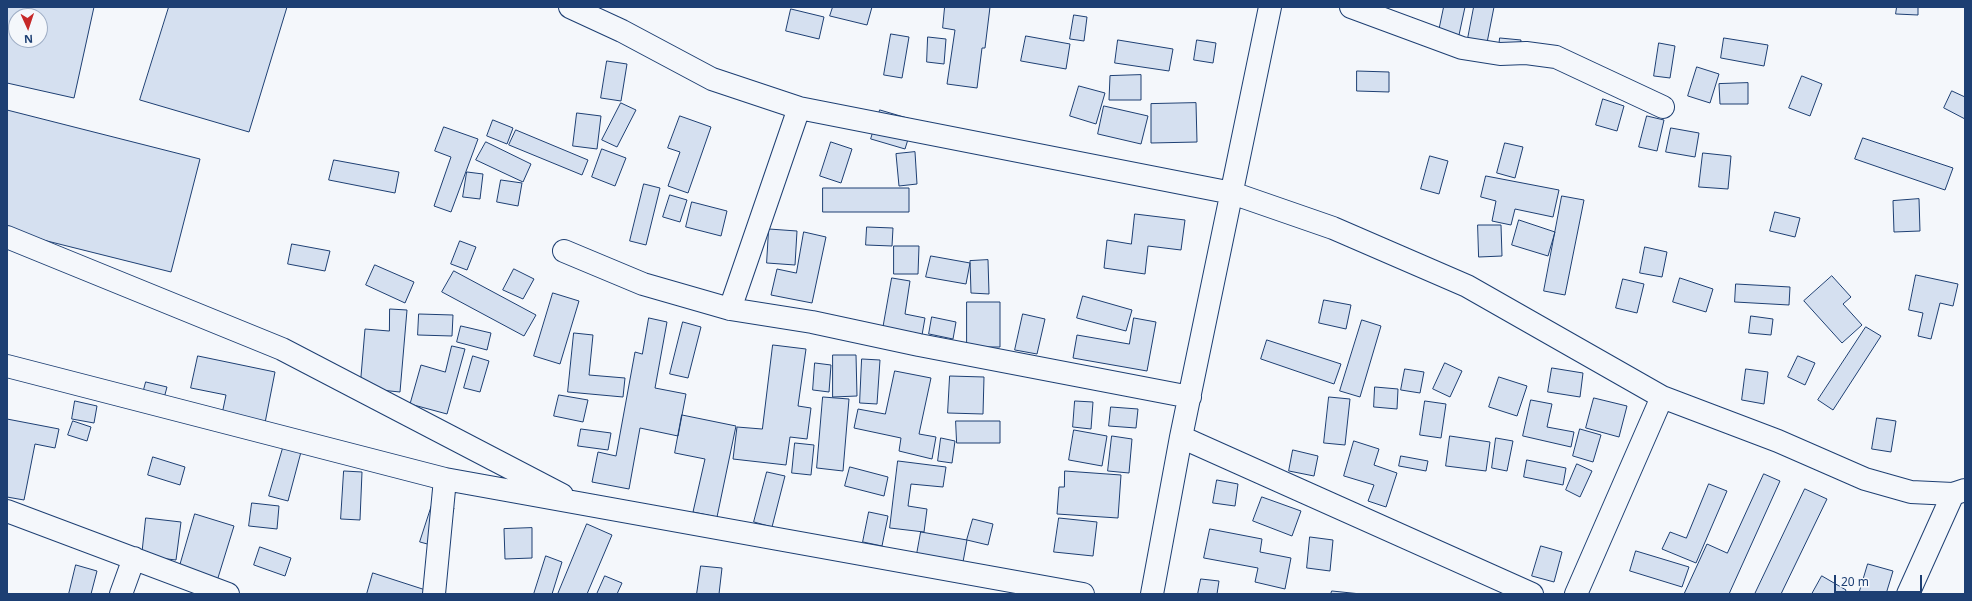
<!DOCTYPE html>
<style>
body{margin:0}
#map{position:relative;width:1972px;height:601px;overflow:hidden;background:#f4f7fb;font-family:"Noto Sans",sans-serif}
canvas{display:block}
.frame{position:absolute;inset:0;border:8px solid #1d3f73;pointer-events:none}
.north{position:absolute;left:8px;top:8px;width:40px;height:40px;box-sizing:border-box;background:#f4f7fb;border:1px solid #9eadc5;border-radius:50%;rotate:177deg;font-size:11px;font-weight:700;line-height:16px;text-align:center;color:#1d3f73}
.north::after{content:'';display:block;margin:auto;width:14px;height:18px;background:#c62828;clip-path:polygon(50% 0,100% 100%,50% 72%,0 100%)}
.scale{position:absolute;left:1834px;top:575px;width:88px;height:18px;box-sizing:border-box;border:2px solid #1d3f73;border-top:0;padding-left:5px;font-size:12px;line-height:14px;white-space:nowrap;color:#1d3f73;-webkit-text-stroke:3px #f4f7fb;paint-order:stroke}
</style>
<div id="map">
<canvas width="1972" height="601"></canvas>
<div class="frame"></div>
<div class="north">N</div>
<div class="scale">20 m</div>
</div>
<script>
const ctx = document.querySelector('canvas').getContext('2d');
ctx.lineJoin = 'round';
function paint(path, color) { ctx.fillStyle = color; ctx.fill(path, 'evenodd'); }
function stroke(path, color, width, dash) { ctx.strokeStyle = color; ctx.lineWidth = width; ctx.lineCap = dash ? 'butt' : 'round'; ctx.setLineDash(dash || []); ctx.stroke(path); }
const building = new Path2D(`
 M7,7H94L74,98L7,83ZM16,16H40V40H16Z
 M169,7H287L249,132L140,100Z
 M833,7H872L867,25L830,16Z
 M945,7H990L985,48H982L977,88L947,84L955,30L943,28Z
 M1444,7H1465L1459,35L1439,31Z
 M1474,7H1494L1485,53L1466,49Z
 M1897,7H1918V15L1896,14Z
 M791,9L824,17L819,39L786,31Z
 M1074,15L1087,17L1084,41L1070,39Z
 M891,34L909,37L902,78L884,75Z
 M1026,36L1070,44L1066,69L1021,61Z
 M928,37L946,39L944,64L927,62Z
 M1500,38L1521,40L1519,58L1498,56Z
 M1724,38L1768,45L1764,66L1721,58Z
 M1118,40L1173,49L1169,71L1115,63Z
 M1197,40L1216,43L1213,63L1194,60Z
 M1659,43L1675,46L1670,78L1654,76Z
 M607,61L627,64L621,101L601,98Z
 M1697,67L1719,74L1710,103L1688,96Z
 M1357,71L1389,72V92L1357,91Z
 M1141,75V100H1109L1110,76Z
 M1802,76L1822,84L1810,116L1789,108Z
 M1748,83V104H1720L1719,84Z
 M1079,86L1105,93L1096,124L1070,116Z
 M1952,91L1965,97V119L1944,108Z
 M1603,99L1624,106L1617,131L1596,125Z
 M621,103L636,110L617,147L602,140Z
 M1196,103L1197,142L1151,143V104Z
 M1104,106L1148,116L1141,144L1098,134Z
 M7,110L200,159L171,272L7,231Z
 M880,110L914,120L905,149L871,139Z
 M577,113L601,116L597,149L573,146Z
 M680,116L711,127L688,193L668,186L680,152L668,148Z
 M1647,116L1664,120L1657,151L1639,147Z
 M493,120L513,128L507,144L487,136Z
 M444,127L478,139L451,212L434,206L451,157L435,151Z
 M1671,128L1699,133L1695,157L1666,152Z
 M516,130L588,160L582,175L509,145Z
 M1863,138L1953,168L1945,190L1855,159Z
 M486,142L531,164L523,182L476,160Z
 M831,142L852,149L841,183L820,176Z
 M1505,143L1523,147L1515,178L1497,173Z
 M602,149L626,158L615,186L592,177Z
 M915,152L917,184L899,186L896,154Z
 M1703,153L1731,156L1728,189L1699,187Z
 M1430,156L1448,161L1439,194L1421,189Z
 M334,160L399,172L395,193L329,180Z
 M467,172L483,174L480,199L463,197Z
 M1486,176L1559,190L1553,217L1515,209L1511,225L1492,221L1496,201L1481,197Z
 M501,180L522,183L518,206L497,202Z
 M644,184L660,188L646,245L630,241Z
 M823,188H909V212H823Z
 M670,195L687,200L680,222L663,217Z
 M1562,196L1584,200L1565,295L1544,291Z
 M1919,199L1920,231L1894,232L1893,201Z
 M692,202L727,211L721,236L686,227Z
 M1775,212L1800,218L1795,237L1770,231Z
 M1135,214L1185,220L1181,250L1148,246L1145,274L1104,268L1107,240L1131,244Z
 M1519,220L1555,232L1548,256L1512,245Z
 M1478,225H1501L1502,256L1479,257Z
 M867,227L893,228L892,246L866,245Z
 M769,229L797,231L795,265L767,263Z
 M804,232L826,237L812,303L771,295L777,269L796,273Z
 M460,241L476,247L467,270L451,264Z
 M292,244L330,251L325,271L288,264Z
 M894,246H919L918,274H894Z
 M1645,247L1667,252L1662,277L1640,273Z
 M931,256L970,263L966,284L926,277Z
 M988,260L989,294L971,293L970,261Z
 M375,265L414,282L405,303L366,285Z
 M514,269L534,279L523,299L503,290Z
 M454,271L536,315L524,336L442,292Z
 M1916,275L1958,284L1953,306L1940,303L1931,339L1918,336L1923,313L1909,310Z
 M1832,276L1851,297L1843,304L1862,325L1842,343L1804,301Z
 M892,278L910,281L905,314L925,318L922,335L883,329Z
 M1680,278L1713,289L1706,312L1673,302Z
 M1623,279L1644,284L1637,313L1616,308Z
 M1736,284L1790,287L1789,305L1735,302Z
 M553,293L579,301L560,364L534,356Z
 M1083,296L1132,310L1126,331L1077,318Z
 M1324,300L1351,305L1346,329L1319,323Z
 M967,302H1000V347H967Z
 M390,309L407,310L400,392L360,388L365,329L389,331Z
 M419,314L453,315L452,336L418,335Z
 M1023,314L1045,319L1037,354L1015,350Z
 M1751,316L1773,319L1771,335L1749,333Z
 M932,317L956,322L953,339L929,334Z
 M649,318L667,322L655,388L686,394L678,436L640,428L629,489L592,482L598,452L616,456L635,352L642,354Z
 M1134,318L1156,322L1147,371L1073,358L1077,335L1129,344Z
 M1362,320L1381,326L1360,397L1340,391Z
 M683,322L701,327L688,378L670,374Z
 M461,326L491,333L487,350L457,342Z
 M1866,327L1881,336L1833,410L1818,400Z
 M574,333L593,335L589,375L625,378L623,397L568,392Z
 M1267,340L1341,364L1334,384L1261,359Z
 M773,345L806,349L798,406L811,408L807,439L790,437L786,465L733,459L737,427L762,429Z
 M452,346L465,349L447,414L410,404L421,365L445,372Z
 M833,355H856L857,396L833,397Z
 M198,356L275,372L264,428L221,419L226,395L191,388Z
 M473,356L489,361L480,392L464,388Z
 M1798,356L1815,363L1805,385L1788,377Z
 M862,359L880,360L877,404L860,403Z
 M815,363L831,365L829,392L813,390Z
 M1445,363L1462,371L1450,397L1433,389Z
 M1552,368L1583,373L1580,397L1548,392Z
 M1405,369L1424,372L1420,393L1401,390Z
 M1746,369L1768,372L1764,404L1742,400Z
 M895,371L931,378L919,434L936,437L932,459L899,451L901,438L854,428L858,409L885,414Z
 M950,376L984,377L983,414L948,413Z
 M1499,377L1527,386L1517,416L1489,407Z
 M146,382L167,387L163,402L142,397Z
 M1375,387L1398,389L1397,409L1374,407Z
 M559,395L588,400L583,422L554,416Z
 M823,397L849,399L843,471L817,468Z
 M1329,397L1350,399L1345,445L1324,443Z
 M1594,398L1627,406L1619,437L1586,428Z
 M1531,400L1552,404L1547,427L1574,432L1571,447L1523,436Z
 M75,401L97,406L94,423L72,419Z
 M1075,401L1093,402L1091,429L1073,427Z
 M1425,401L1446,404L1441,438L1420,435Z
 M1111,407L1138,409L1136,428L1109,426Z
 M682,415L736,426L717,517L693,512L705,459L675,453Z
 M1877,418L1896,421L1891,452L1872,449Z
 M7,419L59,429L55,448L35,444L24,500L7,497Z
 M73,421L91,427L87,441L68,435Z
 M956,421H1000V443H957Z
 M581,429L611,433L608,450L578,446Z
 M1580,429L1601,435L1593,462L1573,456Z
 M1074,430L1107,436L1102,466L1069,460Z
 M1112,436L1132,439L1129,473L1108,471Z
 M1450,436L1490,442L1486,471L1446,466Z
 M941,438L955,441L952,463L938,461Z
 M1496,438L1513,441L1507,471L1492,468Z
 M1354,441L1379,449L1374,465L1397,473L1386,507L1368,501L1374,485L1344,476Z
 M795,443L814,445L811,475L792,473Z
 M283,448L301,452L288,501L269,496Z
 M1293,450L1318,456L1314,476L1289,471Z
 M1401,456L1428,461L1426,471L1399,466Z
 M153,457L185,467L180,485L148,475Z
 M1527,460L1566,468L1563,485L1524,477Z
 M898,461L946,467L943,487L911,484L908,506L927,509L924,532L890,528Z
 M1577,464L1592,471L1580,497L1566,490Z
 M850,467L888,477L884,496L845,486Z
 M344,471L362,472L360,520L341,519Z
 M1065,471L1121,475L1118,518L1057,514L1059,487H1064Z
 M767,472L785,476L772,527L754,522Z
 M1764,474L1780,481L1729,594H1684L1707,544L1727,553Z
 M1217,480L1238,484L1235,506L1213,503Z
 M1709,484L1727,491L1696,563L1662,549L1670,532L1686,538Z
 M1805,489L1827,499L1781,594H1755Z
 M1262,497L1301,511L1292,536L1253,521Z
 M433,502L454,508L442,548L420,542Z
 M252,503L279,506L277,529L249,526Z
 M869,512L888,516L882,546L863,542Z
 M195,514L234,526L217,581L179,569Z
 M146,518L181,522L176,560L142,556Z
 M1059,518L1097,522L1093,556L1054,552Z
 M973,519L993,524L988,545L967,540Z
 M587,524L612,535L587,594H558Z
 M532,528V558L505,559L504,529Z
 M1210,529L1262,539L1260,552L1291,558L1285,589L1255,582L1258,568L1204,558Z
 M921,532L967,540L963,562L917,554Z
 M1310,537L1333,540L1330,571L1307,568Z
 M1541,546L1562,552L1554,582L1532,576Z
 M260,547L291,558L285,576L254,565Z
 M1636,551L1689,567L1682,587L1630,571Z
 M546,556L562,562L552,594H534Z
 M1868,564L1893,571L1886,594H1859Z
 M76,565L97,571L91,594H69Z
 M701,566L722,568L719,594H697Z
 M373,573L438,594H367Z
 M605,576L622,583L617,594H597Z
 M1822,576L1846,590L1844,594H1812Z
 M1201,579L1219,581L1217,594H1198Z
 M1332,591L1361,594H1331Z`);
paint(building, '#d5e0f0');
stroke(building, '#1d3f73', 1);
const minor = new Path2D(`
 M570,7L622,31L712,79L799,108L1232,193L1333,228L1467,286L1662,397L1778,441L1865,479L1911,492L1953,494L1965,490
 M1351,7L1462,48L1500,54L1526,53L1556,57L1663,107
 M7,237L282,349L562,495
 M564,251L643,284L730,309L812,322L919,345L1190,397
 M730,309L799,108
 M7,366L445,479L1083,594
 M1181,437L1532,594
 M7,511L228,594
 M121,594L134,558
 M434,594L445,479
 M1152,594L1181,437L1270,7
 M1576,594L1662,397
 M1908,594L1953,494`);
stroke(minor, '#1d3f73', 24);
stroke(minor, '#f4f7fb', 22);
</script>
